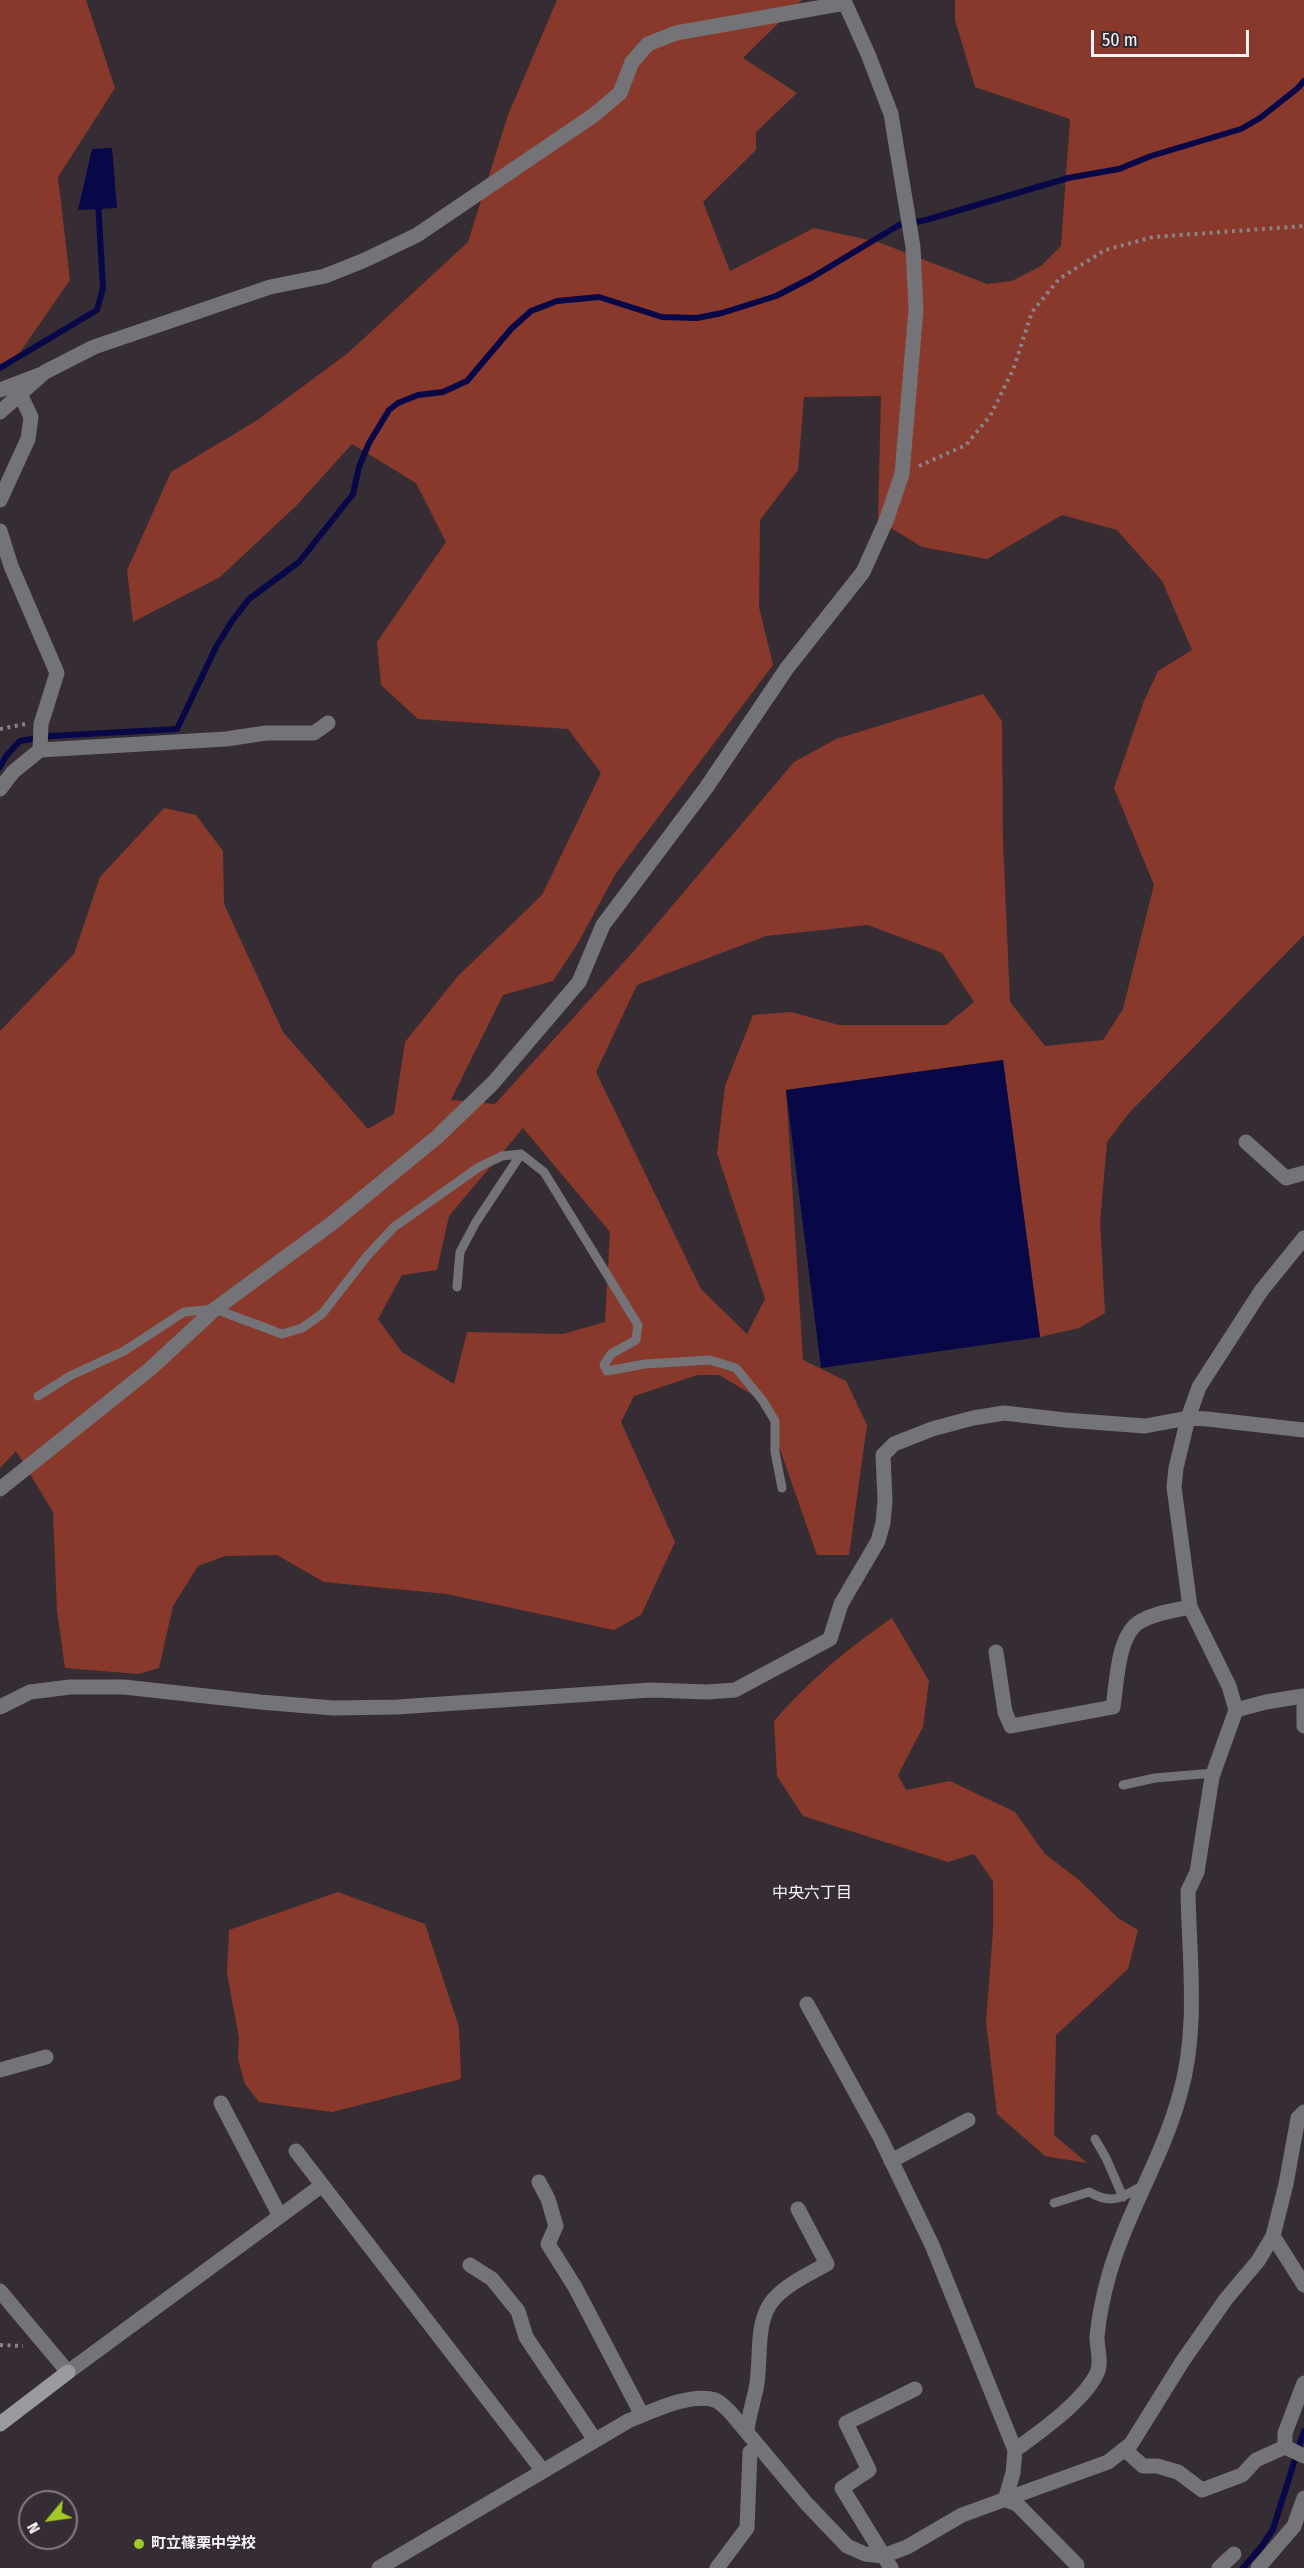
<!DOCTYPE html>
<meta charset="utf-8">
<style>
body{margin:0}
#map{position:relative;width:1304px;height:2568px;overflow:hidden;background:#352d33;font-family:"Fira Sans Condensed",sans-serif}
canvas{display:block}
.north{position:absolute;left:18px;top:2490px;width:60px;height:60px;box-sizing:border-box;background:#352d33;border:2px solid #837c81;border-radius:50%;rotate:241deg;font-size:16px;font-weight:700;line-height:24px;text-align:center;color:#f8f3f7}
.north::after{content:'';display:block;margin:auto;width:21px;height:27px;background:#a3c926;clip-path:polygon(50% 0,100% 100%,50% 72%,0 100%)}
.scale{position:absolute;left:1091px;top:30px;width:158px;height:27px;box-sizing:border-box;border:3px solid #f8f3f7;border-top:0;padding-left:8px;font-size:18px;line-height:21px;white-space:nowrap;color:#f8f3f7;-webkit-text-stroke:4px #352d33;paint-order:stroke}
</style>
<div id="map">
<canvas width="1304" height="2568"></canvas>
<div class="north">N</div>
<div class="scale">50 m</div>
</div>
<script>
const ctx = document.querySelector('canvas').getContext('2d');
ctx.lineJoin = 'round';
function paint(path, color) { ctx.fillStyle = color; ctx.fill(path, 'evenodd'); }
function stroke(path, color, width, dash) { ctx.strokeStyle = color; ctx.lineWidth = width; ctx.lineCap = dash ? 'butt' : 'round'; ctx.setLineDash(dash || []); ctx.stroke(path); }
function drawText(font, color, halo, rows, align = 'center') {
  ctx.font = font + ' "Fira Sans Condensed","Noto Sans JP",sans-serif'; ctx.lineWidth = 5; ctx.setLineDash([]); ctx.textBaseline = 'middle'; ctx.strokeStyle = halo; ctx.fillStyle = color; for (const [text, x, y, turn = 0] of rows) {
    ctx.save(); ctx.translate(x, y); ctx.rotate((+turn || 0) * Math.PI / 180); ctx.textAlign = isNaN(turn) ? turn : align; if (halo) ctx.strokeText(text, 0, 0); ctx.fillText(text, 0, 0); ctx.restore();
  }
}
paint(new Path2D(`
 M0,0H86L115,88L58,177L70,280L16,358L0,364Z
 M557,0H802L743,58L797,93L756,132V150L703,202L730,271L814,228L878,242L987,284L1012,281L1041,266L1061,246L1070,119L975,87L955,20V0H1304V935L1129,1113L1107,1142L1100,1223L1105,1313L1079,1328L1040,1337L1003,1060L786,1090L803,1360L846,1381L867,1425L849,1555H817L763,1401L719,1375H697L634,1396L621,1422L675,1542L641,1615L614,1630L447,1594L324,1582L277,1555L225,1556L198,1566L173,1606L159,1668L138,1674L65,1668L57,1611L53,1512L16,1451L0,1468V1031L74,954L100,877L164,808L196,815L223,851L224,904L283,1032L368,1129L394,1114L405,1042L458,976L542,895L601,773L568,729L418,719L381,685L377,642L446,542L416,483L352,444L296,506L220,577L133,622L127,570L171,472L256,421L348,353L468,242L508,115ZM881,396L878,520L922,547L987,559L1062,515L1117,530L1162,581L1192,650L1158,671L1144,701L1114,788L1154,885L1123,1009L1103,1040L1045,1046L1010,1002L1003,841L1002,721L983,694L836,739L794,762L633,952L495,1104L451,1100L503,995L553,981L578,943L616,873L773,665L759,607L760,520L798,470L804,397ZM868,925L942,953L974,1002L946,1025H839L791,1012L753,1015L725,1086L717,1153L765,1299L747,1334L701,1289L596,1072L637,985L766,936ZM523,1128L610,1232L605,1322L563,1334L467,1332L454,1384L402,1352L378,1319L402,1275L437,1270L449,1216Z
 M892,1618L929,1681L923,1727L898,1775L906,1790L950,1781L1015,1812L1045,1854L1079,1880L1118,1918L1138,1930L1128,1969L1056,2035L1054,2135L1087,2163L1045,2156L997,2114L986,2021L993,1932V1881L974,1854L948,1862L803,1816L777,1776L774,1721C810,1680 847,1649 892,1618Z
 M338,1892L425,1924L459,2027L461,2079L332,2112L259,2102L245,2084L238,2059L239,2038L227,1974L229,1930Z`), '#89392b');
paint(new Path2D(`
 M112,148L117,208L78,210L92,149Z
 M1003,1060L1040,1337L821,1368L786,1090Z`), '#080747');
stroke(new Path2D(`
 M0,368L97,310L103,288L98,201
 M0,767L6,756L20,741L51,736L177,729L216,647L232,621L249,599L299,562L353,494L359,467L369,443L389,410L398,403L418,395L443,392L467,381L511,329L531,311L557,301L599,297L662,317L697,318L722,313L776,296L811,278L899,225L926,220L1068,178L1119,169L1151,156L1241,129L1260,118L1298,88L1304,81
 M1243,2568L1262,2546L1273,2529L1304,2431`), '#080747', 6);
stroke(new Path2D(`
 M919,466L966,445L990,416L1013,370L1032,312L1059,279L1105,250L1153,237L1304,226
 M0,729L25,724
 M0,2345L23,2346`), '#898388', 4, [3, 4.5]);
stroke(new Path2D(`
 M457,1287L460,1252L476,1222L521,1154
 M38,1396L70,1376L124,1351L184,1312L215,1309L282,1334L302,1328L322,1314L367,1256L394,1227L479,1167L502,1156L521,1154L544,1172L638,1325L636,1340L611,1354L604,1365L607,1371L645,1364L710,1360L736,1368L763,1401L775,1421V1452L782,1488
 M1123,1785L1155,1778L1214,1773
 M1095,2139L1106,2158L1123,2197
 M1054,2203L1089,2192C1112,2205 1121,2198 1142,2186`), '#747377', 9);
stroke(new Path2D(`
 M0,390L42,374
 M0,412L45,372L94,347L270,287L325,276L365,260L417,235L594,115L620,93L632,62L648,44L676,33L845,3L868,54L891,114L913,247L916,309L902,474L886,521L863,572L787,668L706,788L603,925L579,982L493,1083L437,1137L331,1224L215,1309L150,1369L0,1489
 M0,500L28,439L31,417L21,396
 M0,531L11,566L57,673L41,724L40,750
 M0,789L13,772L40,750L226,739L266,733H314L328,723
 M1246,1142L1286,1178L1304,1173
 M996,1652L1005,1712L1011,1726L1113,1707C1117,1683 1117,1634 1141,1621C1155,1613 1174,1610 1190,1607
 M1304,1696V1726
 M0,1707L30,1692L70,1687H124L260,1702L333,1708L397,1707L651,1690L707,1692L735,1690L830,1639L841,1604L878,1541L883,1523L885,1500L883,1455L894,1444L932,1429L973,1418L1004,1413L1065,1420L1145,1426L1188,1418L1207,1419L1304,1430
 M1236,1710L1266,1702L1303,1696
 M807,2004L880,2137L932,2245L1015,2450
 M0,2070L46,2057
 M221,2103L280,2216
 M296,2151L543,2471
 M891,2161L968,2120
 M539,2182L548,2199L556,2226L548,2244L575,2287L642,2415
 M1273,2236L1304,2285
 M470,2265L492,2279L518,2311L526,2337L595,2440
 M0,2291L68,2372L321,2186
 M747,2430C749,2415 753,2403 756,2389C762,2361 754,2323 773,2300C787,2284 809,2274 827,2264L798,2209
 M1285,2447V2433L1304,2383
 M1124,2449L1143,2466H1157L1178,2472L1202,2490L1242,2475L1256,2460L1285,2447L1304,2456
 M1005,2500L1013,2473L1015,2450C1040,2432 1084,2401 1097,2373C1102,2363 1097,2348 1097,2337C1099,2315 1103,2296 1109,2275C1127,2212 1163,2157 1180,2094C1199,2028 1189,1958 1188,1891L1197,1872L1212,1777L1236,1710L1229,1686L1190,1607L1174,1487L1176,1468L1188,1418L1199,1387L1261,1291L1304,1238
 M1005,2500L1017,2504L1077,2565
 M379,2568L628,2421C651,2412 690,2392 715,2400C720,2402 726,2408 730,2412L806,2503L847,2546L865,2554L883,2556L907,2547L962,2515L1108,2462L1131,2444L1182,2362L1226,2299L1258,2261L1273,2236L1286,2184L1298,2118L1304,2112
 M717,2568L747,2528L750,2452
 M891,2568L842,2488L869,2470L846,2423L915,2389
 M1219,2568L1234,2554
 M1258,2568L1294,2526L1304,2498`), '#747377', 15);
stroke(new Path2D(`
 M0,2424L68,2372`), '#9b99a0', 15);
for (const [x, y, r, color] of [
 [139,2544,6,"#a3c926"]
]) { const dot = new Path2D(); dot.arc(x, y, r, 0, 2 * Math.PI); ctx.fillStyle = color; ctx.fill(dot); stroke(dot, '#352d33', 2); }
drawText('bold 15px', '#f8f3f7', '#352d33', [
 ["町立篠栗中学校",151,2544]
], 'left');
drawText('16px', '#f8f3f7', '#352d33', [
 ["中央六丁目",812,1894]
]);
</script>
